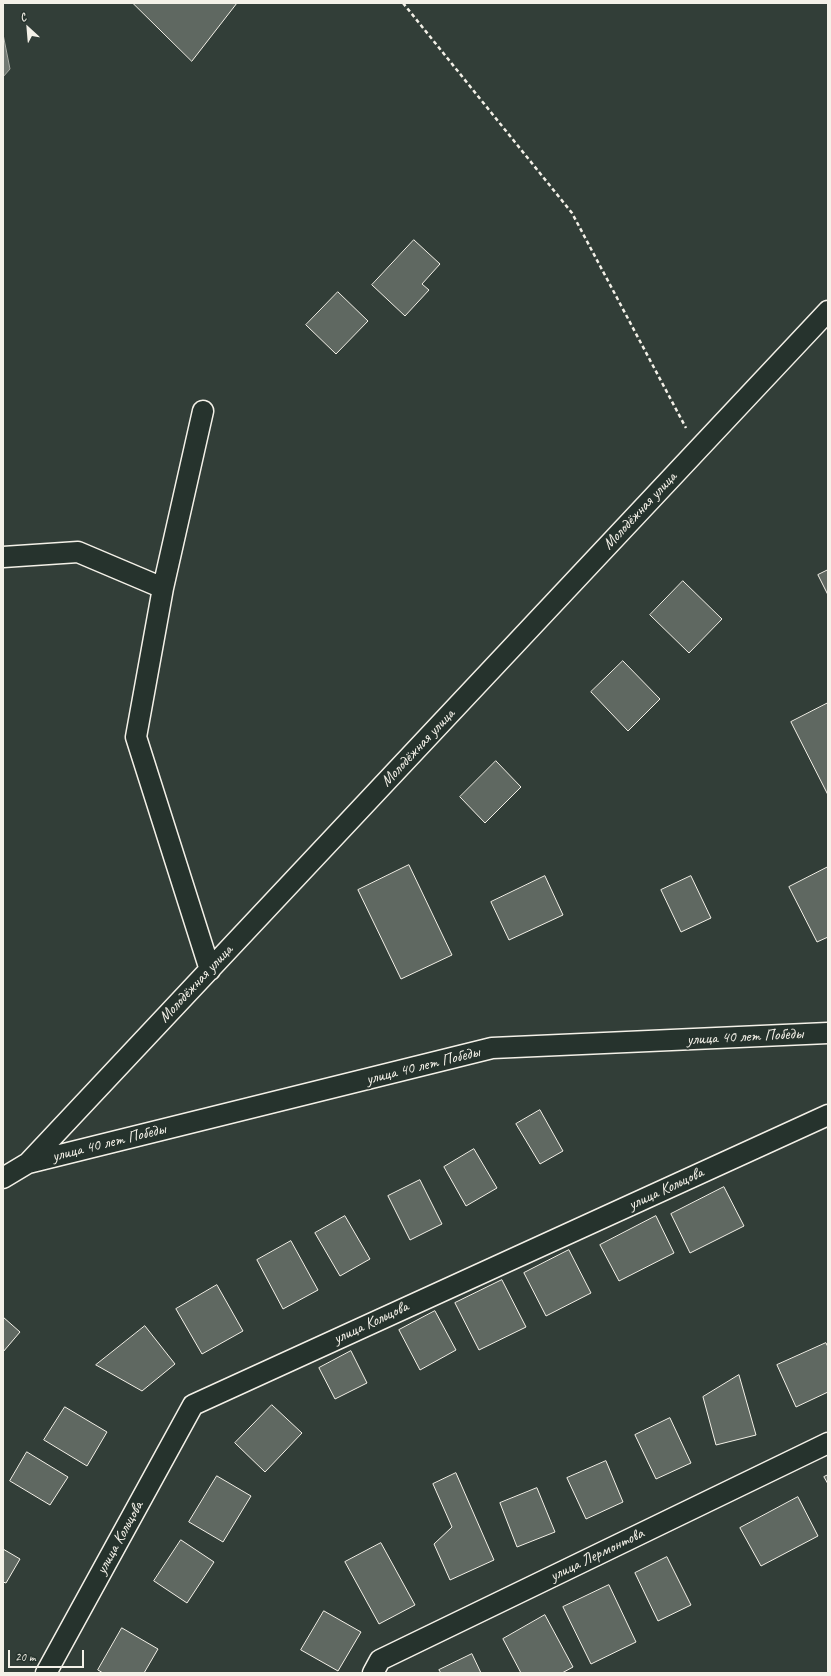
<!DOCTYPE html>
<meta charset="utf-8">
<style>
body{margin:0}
#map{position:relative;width:831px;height:1676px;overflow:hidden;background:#323e38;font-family:Caveat,sans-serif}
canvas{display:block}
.frame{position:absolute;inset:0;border:4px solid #f4f1e8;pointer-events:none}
.north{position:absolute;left:8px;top:8px;width:40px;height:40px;-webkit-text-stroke:3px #26332d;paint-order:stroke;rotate:334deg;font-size:11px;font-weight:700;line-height:16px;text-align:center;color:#f4f1e8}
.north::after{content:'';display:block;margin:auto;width:14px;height:18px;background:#f4f1e8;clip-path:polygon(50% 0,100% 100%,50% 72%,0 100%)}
.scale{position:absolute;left:8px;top:1650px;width:76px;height:18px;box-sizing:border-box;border:2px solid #f4f1e8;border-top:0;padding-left:5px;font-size:12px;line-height:14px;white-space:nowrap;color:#f4f1e8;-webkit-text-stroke:3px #26332d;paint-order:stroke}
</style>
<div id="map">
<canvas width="831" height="1676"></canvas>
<div class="frame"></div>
<div class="north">С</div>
<div class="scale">20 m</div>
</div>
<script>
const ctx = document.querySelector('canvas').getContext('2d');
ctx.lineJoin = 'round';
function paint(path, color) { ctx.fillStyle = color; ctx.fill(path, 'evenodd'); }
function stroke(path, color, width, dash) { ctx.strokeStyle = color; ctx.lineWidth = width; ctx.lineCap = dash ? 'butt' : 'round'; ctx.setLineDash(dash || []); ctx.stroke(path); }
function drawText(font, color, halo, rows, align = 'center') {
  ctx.font = font + ' Caveat,sans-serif'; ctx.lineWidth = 4; ctx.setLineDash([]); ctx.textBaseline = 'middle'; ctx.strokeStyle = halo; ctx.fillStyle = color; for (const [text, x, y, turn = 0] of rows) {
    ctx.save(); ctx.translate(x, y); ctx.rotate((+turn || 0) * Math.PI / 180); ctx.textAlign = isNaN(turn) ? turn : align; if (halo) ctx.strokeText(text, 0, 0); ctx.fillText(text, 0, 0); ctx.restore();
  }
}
const water = new Path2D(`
 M3,34L10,69L3,77Z`);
paint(water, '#727972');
stroke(water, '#a6a9a1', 1);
const building = new Path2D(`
 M133,3H237L192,61Z
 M414,240L440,264L422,284L429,290L405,316L372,285Z
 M338,292L368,321L336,354L306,325Z
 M828,570V595L818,575Z
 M683,581L722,619L689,653L650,615Z
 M623,661L660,699L628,731L591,692Z
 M828,703V795L791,722Z
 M496,761L521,787L485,823L460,797Z
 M409,865L452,955L401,979L358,890Z
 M828,867V937L817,942L789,887Z
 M545,876L563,915L509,940L491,902Z
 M691,876L711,918L681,932L661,890Z
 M540,1110L563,1151L540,1164L516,1124Z
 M474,1149L497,1188L466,1206L444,1167Z
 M420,1180L442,1224L410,1240L388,1196Z
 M724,1187L744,1226L690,1253L671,1214Z
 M345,1216L370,1259L340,1276L315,1233Z
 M656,1216L674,1253L619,1281L600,1245Z
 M291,1241L318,1290L283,1309L257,1260Z
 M569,1250L591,1293L546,1316L524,1273Z
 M502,1280L526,1327L479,1350L455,1303Z
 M217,1285L243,1331L202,1354L176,1309Z
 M435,1311L456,1350L420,1370L399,1330Z
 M3,1317L20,1332L3,1352Z
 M145,1326L175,1364L142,1391L96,1365Z
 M826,1343L828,1347V1392L796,1407L777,1365Z
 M351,1351L367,1383L335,1399L319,1368Z
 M739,1375L756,1435L716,1445L703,1397Z
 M272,1405L302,1433L265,1472L235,1443Z
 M65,1407L107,1432L87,1466L44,1440Z
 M670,1418L691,1463L656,1479L635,1435Z
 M27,1452L68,1477L50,1505L10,1481Z
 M606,1461L623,1502L586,1519L567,1478Z
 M456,1473L494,1560L450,1580L434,1544L452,1527L433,1484Z
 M828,1475V1484L824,1477Z
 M217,1476L251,1496L223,1542L189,1522Z
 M537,1488L555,1532L517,1547L500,1503Z
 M798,1497L818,1536L761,1566L740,1528Z
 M181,1540L214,1562L187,1603L154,1581Z
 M381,1543L415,1605L379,1624L345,1562Z
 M3,1549L20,1559L6,1583L3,1582Z
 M667,1557L691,1605L658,1621L635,1573Z
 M609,1585L636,1642L591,1664L563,1607Z
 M324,1611L361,1632L338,1671L301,1650Z
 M545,1615L573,1667L562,1673H521L503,1639Z
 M122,1628L158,1649L144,1673H103L98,1670Z
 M472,1654L481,1673H441L439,1670Z`);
paint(building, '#5f6861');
stroke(building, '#f4f1e8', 1);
const minor = new Path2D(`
 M203,411L163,588L136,737L210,970
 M3,557L78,552L163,588
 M28,1163L492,1048L828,1033
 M3,1178L28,1163L828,311
 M46,1673L193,1405L828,1115
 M373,1673L380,1660L828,1443`);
stroke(minor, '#f4f1e8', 23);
stroke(new Path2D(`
 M403,3L572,213L686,428`), '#f4f1e8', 2.5, [4, 3]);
stroke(minor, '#26332d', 20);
drawText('16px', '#f4f1e8', '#26332d', [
 ["Молодёжная улица",640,511,-47],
 ["Молодёжная улица",418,748,-47],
 ["Молодёжная улица",196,984,-47],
 ["улица 40 лет Победы",745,1037,-3],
 ["улица 40 лет Победы",423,1066,-14],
 ["улица 40 лет Победы",109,1143,-14],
 ["улица Кольцова",666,1189,-25],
 ["улица Кольцова",371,1323,-25],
 ["улица Кольцова",120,1538,-61],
 ["улица Лермонтова",597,1555,-26]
]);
</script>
